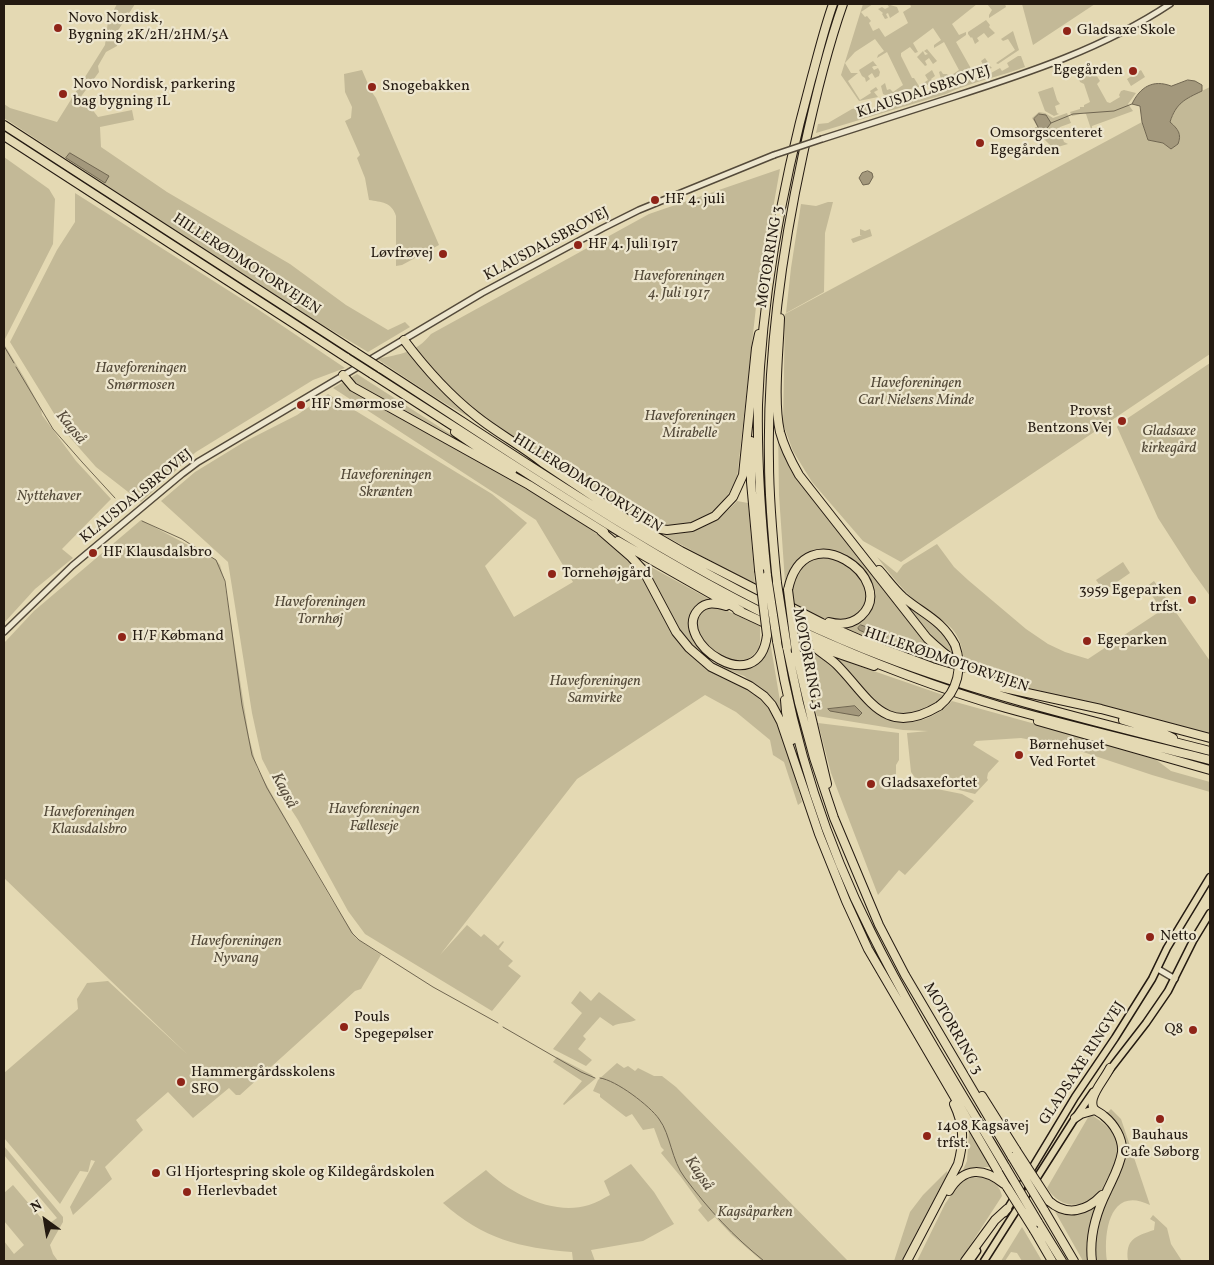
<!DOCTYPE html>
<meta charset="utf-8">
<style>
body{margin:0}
#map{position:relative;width:1214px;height:1265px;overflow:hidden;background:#e4d9b3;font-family:Vollkorn,serif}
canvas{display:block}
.frame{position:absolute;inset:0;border:5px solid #241a11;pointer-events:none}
.north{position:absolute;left:20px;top:1195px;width:50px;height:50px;-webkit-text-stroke:4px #ede6ce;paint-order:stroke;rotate:328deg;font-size:14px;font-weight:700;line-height:20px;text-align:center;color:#241a11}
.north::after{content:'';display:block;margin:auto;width:18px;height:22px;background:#241a11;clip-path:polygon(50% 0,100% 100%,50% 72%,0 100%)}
</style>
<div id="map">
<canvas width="1214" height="1265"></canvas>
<div class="frame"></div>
<div class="north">N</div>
</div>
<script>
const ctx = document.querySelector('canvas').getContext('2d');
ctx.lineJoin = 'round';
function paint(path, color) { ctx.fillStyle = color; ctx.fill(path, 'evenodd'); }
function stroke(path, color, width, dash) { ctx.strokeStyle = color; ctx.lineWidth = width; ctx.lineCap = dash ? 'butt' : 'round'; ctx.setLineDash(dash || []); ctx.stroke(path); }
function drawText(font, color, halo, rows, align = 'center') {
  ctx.font = font + ' Vollkorn,serif'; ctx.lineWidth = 4.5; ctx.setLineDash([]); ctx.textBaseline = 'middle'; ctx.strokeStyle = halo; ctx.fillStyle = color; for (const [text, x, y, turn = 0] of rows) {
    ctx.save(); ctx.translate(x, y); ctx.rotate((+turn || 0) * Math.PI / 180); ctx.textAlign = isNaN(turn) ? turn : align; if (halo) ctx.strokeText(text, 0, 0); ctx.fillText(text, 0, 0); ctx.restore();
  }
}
paint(new Path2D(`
 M117,4H135L117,32V46L106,52L98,66L99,72L80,98L85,100L98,117L132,110L134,120L100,127L101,147L167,192L290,264L346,305L388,330L405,322L410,327L368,352L286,303L4,118V104L10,108L57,122L105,45L108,21Z
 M863,4H873L861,12L865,17L867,16L871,21L869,23L873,31L879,28L885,37L908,23L903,12L911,7L910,4H977L952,24L959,35L966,32V35L956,42L973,72L984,66L981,61L985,58L989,64L985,66L986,68L990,66L992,68L943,81L941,79L939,72L941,71L943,74H947L949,77L959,70L944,42L934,48V45L941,40L933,28L913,43L918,52L915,53L910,47L901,53V56L912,78H914L919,86L928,80L925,75L932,70L935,76L931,79L933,82L937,80L936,83L885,95L883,94L881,86L885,83L887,90L890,89L893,92L903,85L887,52L877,58L878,55L884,51L875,39L855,52L845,63L851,73H858L848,81L860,100L871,93L870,91L876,87L878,90L874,92L878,97L859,101L841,75Z
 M887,4L897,7L899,12L890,18L888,13L886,14L888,18L885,19L882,14L883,13L878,9L882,7L885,9L889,7Z
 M987,4H1005L1006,7L989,18V15L992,10Z
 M1022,4H1095L1033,45Z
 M986,20L990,25L989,27L995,33L988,38L984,33L977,38L979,41L975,44L972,37L971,38L968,34V32Z
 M1013,31L1019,50L998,64L996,63L1015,50L1008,39L1003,41L1001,39Z
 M927,49L937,61L933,64L929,58L925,61L927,65L925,66L917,57L923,51L925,55L928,54L924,51Z
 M1018,56H1021L1025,67C999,77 971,82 946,94L816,133L818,124L828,123L852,109L870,105L873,109L951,88L950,84L984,75L985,79L992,77L991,73L1000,68L1002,71L1009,67L1007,63Z
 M873,61L877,66H874L872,67L874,70L878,68L880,72L879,76L875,78L872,73L868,76L870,79L866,82L865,78L862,76L859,70Z
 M1089,69L1093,70L1100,81L1097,84L1107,102L1110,103L1120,97L1119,95L1121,91L1124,90L1136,93L1128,104L1133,111L1092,126V128L1091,129L1086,114L1084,113L1072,116L1070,112L1080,109V107H1084V105L1090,102L1084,84L1080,82L1078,76L1085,74Z
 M362,70L371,91L376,98L439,245L402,265L396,266V216C392,202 381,202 369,200L365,178L357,158L360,155L345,121L351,118L352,107L345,92L344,74Z
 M1141,70L1145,77L1131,86L1127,79Z
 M1053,87L1057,100L1060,104L1055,106L1057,113L1059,114L1054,116L1045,111L1038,92Z
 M1210,87V354L901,562L863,541L812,482L793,451L783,424L785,314L1142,122L1148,140L1163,143L1171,149L1178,144C1182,134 1179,129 1170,122C1177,99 1190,97 1210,87Z
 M1039,112L1045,113L1053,118L1067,113L1071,123L1060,127L1059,129L1061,133L1064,142L1068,144L1054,148C1049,145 1036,131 1035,127H1038L1040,131L1032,118Z
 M4,157L49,189L55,199L53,244L4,341Z
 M780,169L757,298L737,478C726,505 701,527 671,527C631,525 566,472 531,451C505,435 477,422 451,407C426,392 402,375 377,359C400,354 416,353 431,334L649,214Z
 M75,193L256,308L345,368L313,380L196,452L141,502L96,467L66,433L10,342L57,250L75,222Z
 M828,202H833L825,233L824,292L786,313L791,268L801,204L816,206Z
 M860,229L865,231L870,229L872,236L853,243L851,239L862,235H860Z
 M4,344L25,379L41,409L42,415L76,461L111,499L62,549L73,558L35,589L4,623Z
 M1210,363V596L1192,571L1158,518L1117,427L1119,424Z
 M357,374L483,455L523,485L586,526L627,557L642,573L672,632L693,657L707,668L755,693L770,708L777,723L789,756L802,802L798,805L784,762L773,755L770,740L736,712L705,695L577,779L440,955L467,925L481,937L484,934L498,946L503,941L504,942L499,949L513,961L508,966L521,976L492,1011L365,934L348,911L298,820L276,786L262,759L252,713L228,562L161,501L195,472L244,442L297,415L328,394L492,494L527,523L485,566L514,617L573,582L536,520L333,388Z
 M778,429L785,452L904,613L931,647L957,667L956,672L842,627C852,623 865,620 870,609C873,604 872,599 871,594C863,543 804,532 785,582L779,495Z
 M737,501L748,503L755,585L658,532C666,532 675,534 682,533C702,529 724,516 737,501Z
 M141,520L216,560L220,565L224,579L249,737L257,768L330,897L356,938L381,955L361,989L355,991L240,1095H236L229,1088L193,1118L168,1092L136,1120L143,1130L105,1167L112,1179L73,1215L70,1207L95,1161L91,1160L88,1172L80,1171L60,1204L4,1138V1073L78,1009L77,999L87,983L108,981L188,1055L4,878V643L34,611Z
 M937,544L954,567L968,580L1026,629L1048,644L1065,652L1088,659L1162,610L1146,587L1154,581L1210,661V734C1171,724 1131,715 1091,705C1048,695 1004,685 964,664C962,621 938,622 912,598C899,586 888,571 877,557L897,573L903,565Z
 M829,557C854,563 880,588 859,613C853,620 843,622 834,621C821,619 806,610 794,605L791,583L796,572L804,565L816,558Z
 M640,561L711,600L700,605L694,612L700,646L718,663L729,667L745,668L763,654L770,641L782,713L762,691L744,676L726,669L694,648L678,627L658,590Z
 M1123,562L1130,573L1104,591L1096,580Z
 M904,601L946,631L957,659L941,648Z
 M717,606L760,626C760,633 761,644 758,649C754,656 744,663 736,663C717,662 677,622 705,609C708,607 713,607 717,606Z
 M802,650C850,655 855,728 912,722C928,720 941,712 952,701L1151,756L1171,771L1210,782V792L1152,775L1071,748L1021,738L976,741L973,745L999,761L988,773L987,778L988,780L975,794L916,779L911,772L907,733L928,731L903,730L817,716L807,681Z
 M830,656L946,696L935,706L906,717L886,713L876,707Z
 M818,723L899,733V760L896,765V778L900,787L912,784L962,794L974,801L905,875L899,870L878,895L831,773Z
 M580,991L591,1001L599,992L636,1020C627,1024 620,1022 613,1026L600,1017L583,1036L586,1039L578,1049L592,1060L586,1066L553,1049L582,1013L571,1003Z
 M557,1057L592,1075L595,1079L564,1105L563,1104L582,1081L553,1062Z
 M617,1063L624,1068L628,1066L635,1071L638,1068L654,1076H662L676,1087L848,1261H762L732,1235L715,1217L708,1222L698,1210L702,1206L681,1177L661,1153L664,1150L661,1147L654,1128L643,1130L632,1114L626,1117L600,1097V1094L593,1091L598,1080Z
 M1111,1109L1121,1119L1150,1205C1110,1185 1103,1232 1107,1261H1097C1094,1243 1097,1225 1104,1208C1117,1173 1143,1145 1107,1113Z
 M1090,1114C1101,1121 1110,1127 1115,1138C1119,1145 1117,1154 1115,1161C1112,1171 1108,1182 1102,1190C1085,1210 1061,1210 1047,1188Z
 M969,1132L991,1167H976L962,1172L967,1161Z
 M4,1146L63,1217V1222L50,1245L53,1254L58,1261H4V1241L14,1254L24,1245L4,1221V1193L13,1185L47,1225L57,1218L4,1155Z
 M631,1164L654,1192L674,1224L643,1241L591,1250L595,1261H573L572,1252C520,1248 483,1239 443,1203L486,1170C511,1194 553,1216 589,1205C596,1203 604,1198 610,1195L604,1181Z
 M947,1171L948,1176L902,1261H894L910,1212L923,1195Z
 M970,1177C984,1177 999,1180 1002,1196L960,1261H917L945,1204L960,1182Z
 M1096,1207L1090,1261H1083L1053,1208C1071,1216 1079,1214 1096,1207Z
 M1153,1215L1167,1228L1171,1244L1182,1261H1128C1125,1239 1136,1236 1154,1230L1155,1222L1150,1219Z
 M1022,1227L1042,1261H1022L1017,1253L1011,1252L1005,1261H1001Z`), '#c3b997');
const water = new Path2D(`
 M1188,80L1195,81L1202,85V91C1185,99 1176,103 1170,122C1178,129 1182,134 1178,144L1171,149L1163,143L1148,140L1142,122L1140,106L1132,104C1140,87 1153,79 1171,86Z
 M1039,114L1046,115L1051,123L1045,131H1040L1034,119Z
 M70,153L109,176L105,183L66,158Z
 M868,171L872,173L873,177L869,184L863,185L859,178L862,173Z
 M861,625L886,634L887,637L882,640L859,630L858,628Z
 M855,706L862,713L859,716L830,711L828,709Z`);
paint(water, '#a3987c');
stroke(water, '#706651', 1);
stroke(new Path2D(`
 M1051,123L1073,114L1114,111L1132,104
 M4,346L14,363
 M16,367L53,429L82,462L115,498
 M142,521L182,539L216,560L225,581L242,705L252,755L267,788L352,933L359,940L433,987L498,1023
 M503,1027L581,1072L595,1078
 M600,1078C616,1080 650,1106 659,1119C671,1135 671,1160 685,1178C709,1210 733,1236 764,1261`), '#706651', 1);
const tertiary = new Path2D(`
 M822,139C866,125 910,111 953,97C1028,73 1104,48 1170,4
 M4,632L72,566L182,474L198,462L482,293L603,228L639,210L774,155
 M1158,969L1175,979`);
const primary = new Path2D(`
 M1108,1072L1146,1023L1168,991L1193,941L1210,913
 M1005,1213L1075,1097L1115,1038L1152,979L1167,948L1210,877
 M970,1261L977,1251
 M984,1261L1075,1118L1093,1092`);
const motorway = new Path2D(`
 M4,125L355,352
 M4,136L347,358
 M780,318C779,350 773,401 780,432C784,447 791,461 799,475L927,638C946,656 966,672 991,680
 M404,340C425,368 448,394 476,416C497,433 522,446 543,463L636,525L681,551L822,623L868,643L932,667L995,686L1101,709L1210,738
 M380,368C537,469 690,579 864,649C976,694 1093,721 1210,751
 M372,374C430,411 487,448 545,485C628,538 711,590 801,631C867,661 936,688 1006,708C1074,727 1142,743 1210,760
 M343,375L353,387L529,485L604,532
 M455,432L512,471
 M751,441V482L759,570
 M638,521L655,528L667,530L692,527L715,516L733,497L743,475L756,348L759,334
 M601,531L631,557L643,570L676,632L689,648L711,667L750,686L764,696L772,705L781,722L819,834L846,901L868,949L1007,1187
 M618,541L741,611
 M879,570C887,579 894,589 903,597C923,614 942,620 955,645
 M767,576C761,519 757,462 758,405C762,296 782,186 811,80C818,55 824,29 833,4
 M777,583C773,542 769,502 769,462C767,358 781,255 803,154C814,103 826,52 843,4
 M788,590C804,511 900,580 861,616C851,625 840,625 829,622
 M726,606C716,603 706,601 698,610C671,641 759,702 767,635
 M737,610L810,644L874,666
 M777,641C794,741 825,841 871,932C911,1013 960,1090 1006,1168
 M787,647L799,703L814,758L834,818L879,925L905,975L1012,1157
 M818,650C824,655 831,659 837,665C869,697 884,739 939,706
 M796,652L827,784
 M785,700L786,712L792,740
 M1123,720L1161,732L1173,738
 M1038,721L1210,770
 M982,1096L1016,1150
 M1075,1118L1081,1114L1095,1110
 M949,1191C964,1166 984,1168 1004,1184
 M1049,1201C1067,1217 1087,1211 1102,1195
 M1044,1210L1074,1261
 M1038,1222L1062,1261
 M1034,1230L1052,1261
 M907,1261L958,1164C964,1142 964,1125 954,1104
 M965,1261L995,1220L1007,1209
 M1092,1261C1089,1237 1096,1213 1107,1191C1113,1178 1120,1166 1122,1152C1123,1138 1114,1124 1104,1116C1101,1113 1097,1112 1094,1109C1092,1106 1092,1102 1093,1098C1096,1088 1105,1078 1110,1068`);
stroke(tertiary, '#544a3a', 8);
stroke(primary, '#241a11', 9);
stroke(motorway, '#241a11', 10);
stroke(tertiary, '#ede6ce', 5);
stroke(primary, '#e4d9b3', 6);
stroke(motorway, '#e4d9b3', 8);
const tertiaryBridge = new Path2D(`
 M774,155L822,139`);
const motorwayBridge = new Path2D(`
 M355,352L380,368
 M347,358L372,374
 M759,570L767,635
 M767,576L777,641
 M777,583L787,647
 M788,590L796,652
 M939,706C958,691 963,667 955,645
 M1016,1150L1049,1201
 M1012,1157L1044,1210
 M1006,1168L1038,1222
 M1007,1187L1034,1230`);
stroke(tertiaryBridge, '#544a3a', 8, []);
stroke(motorwayBridge, '#241a11', 10, []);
stroke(tertiaryBridge, '#ede6ce', 5);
stroke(motorwayBridge, '#e4d9b3', 8);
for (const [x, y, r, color] of [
 [58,28,5,"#8f2418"],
 [1067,31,5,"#8f2418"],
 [1133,71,5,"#8f2418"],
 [372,87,5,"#8f2418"],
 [63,94,5,"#8f2418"],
 [980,143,5,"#8f2418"],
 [655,200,5,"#8f2418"],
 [578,245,5,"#8f2418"],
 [443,254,5,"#8f2418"],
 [301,405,5,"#8f2418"],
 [1122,421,5,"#8f2418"],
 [93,553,5,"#8f2418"],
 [552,574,5,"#8f2418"],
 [1192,600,5,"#8f2418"],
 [122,637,5,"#8f2418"],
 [1087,641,5,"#8f2418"],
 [1019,755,5,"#8f2418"],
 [871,784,5,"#8f2418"],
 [1150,937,5,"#8f2418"],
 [344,1027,5,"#8f2418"],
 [1193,1030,5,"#8f2418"],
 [181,1082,5,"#8f2418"],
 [1160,1119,5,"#8f2418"],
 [927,1136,5,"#8f2418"],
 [156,1173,5,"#8f2418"],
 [187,1192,5,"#8f2418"]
]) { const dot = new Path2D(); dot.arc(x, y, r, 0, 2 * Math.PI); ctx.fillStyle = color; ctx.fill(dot); stroke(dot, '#ede6ce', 2); }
drawText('15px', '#241a11', '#ede6ce', [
 ["Novo Nordisk,",68,19],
 ["Bygning 2K/2H/2HM/5A",68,36],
 ["Gladsaxe Skole",1077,31],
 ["Egegården",1123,71,"right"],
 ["Novo Nordisk, parkering",73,85],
 ["bag bygning 1L",73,102],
 ["Snogebakken",382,87],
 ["Omsorgscenteret",990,134],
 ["Egegården",990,151],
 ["HF 4. juli",665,200],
 ["HF 4. Juli 1917",588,245],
 ["Løvfrøvej",433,254,"right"],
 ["HF Smørmose",311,405],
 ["Provst",1112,412,"right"],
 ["Bentzons Vej",1112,429,"right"],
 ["HF Klausdalsbro",103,553],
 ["Tornehøjgård",562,574],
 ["3959 Egeparken",1182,591,"right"],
 ["trfst.",1182,608,"right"],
 ["H/F Købmand",132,637],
 ["Egeparken",1097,641],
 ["Børnehuset",1029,746],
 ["Ved Fortet",1029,763],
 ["Gladsaxefortet",881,784],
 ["Netto",1160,937],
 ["Pouls",354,1018],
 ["Spegepølser",354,1035],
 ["Q8",1183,1030,"right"],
 ["Hammergårdsskolens",191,1073],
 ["SFO",191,1090],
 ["1408 Kagsåvej",937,1127],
 ["trfst.",937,1144],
 ["Bauhaus",1160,1136,"center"],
 ["Cafe Søborg",1160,1153,"center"],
 ["Gl Hjortespring skole og Kildegårdskolen",166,1173],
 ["Herlevbadet",197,1192]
], 'left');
drawText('15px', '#241a11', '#ede6ce', [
 ["KLAUSDALSBROVEJ",924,93,-18],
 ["KLAUSDALSBROVEJ",547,245,-28],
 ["MOTORRING 3",771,257,-81],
 ["HILLERØDMOTORVEJEN",246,265,33],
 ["HILLERØDMOTORVEJEN",587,484,32],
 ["KLAUSDALSBROVEJ",137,497,-39],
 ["MOTORRING 3",806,659,79],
 ["HILLERØDMOTORVEJEN",946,661,19],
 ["MOTORRING 3",952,1029,60],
 ["GLADSAXE RINGVEJ",1083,1064,-57]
]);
drawText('italic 15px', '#544a39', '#ede6ce', [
 ["Haveforeningen",679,277],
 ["4. Juli 1917",679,294],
 ["Haveforeningen",141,369],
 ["Smørmosen",141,386],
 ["Haveforeningen",916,384],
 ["Carl Nielsens Minde",916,401],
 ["Haveforeningen",690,417],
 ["Mirabelle",690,434],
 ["Gladsaxe",1169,432],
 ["kirkegård",1169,449],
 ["Haveforeningen",386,476],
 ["Skrænten",386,493],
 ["Nyttehaver",49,497],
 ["Haveforeningen",320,603],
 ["Tornhøj",320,620],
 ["Haveforeningen",595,682],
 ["Samvirke",595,699],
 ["Haveforeningen",374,810],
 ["Fælleseje",374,827],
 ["Haveforeningen",89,813],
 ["Klausdalsbro",89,830],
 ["Haveforeningen",236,942],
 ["Nyvang",236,959],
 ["Kagsåparken",755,1213]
]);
drawText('italic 16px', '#574c3c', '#ede6ce', [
 ["Kagså",70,428,51],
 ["Kagså",283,791,62],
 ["Kagså",698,1174,56]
]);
</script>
